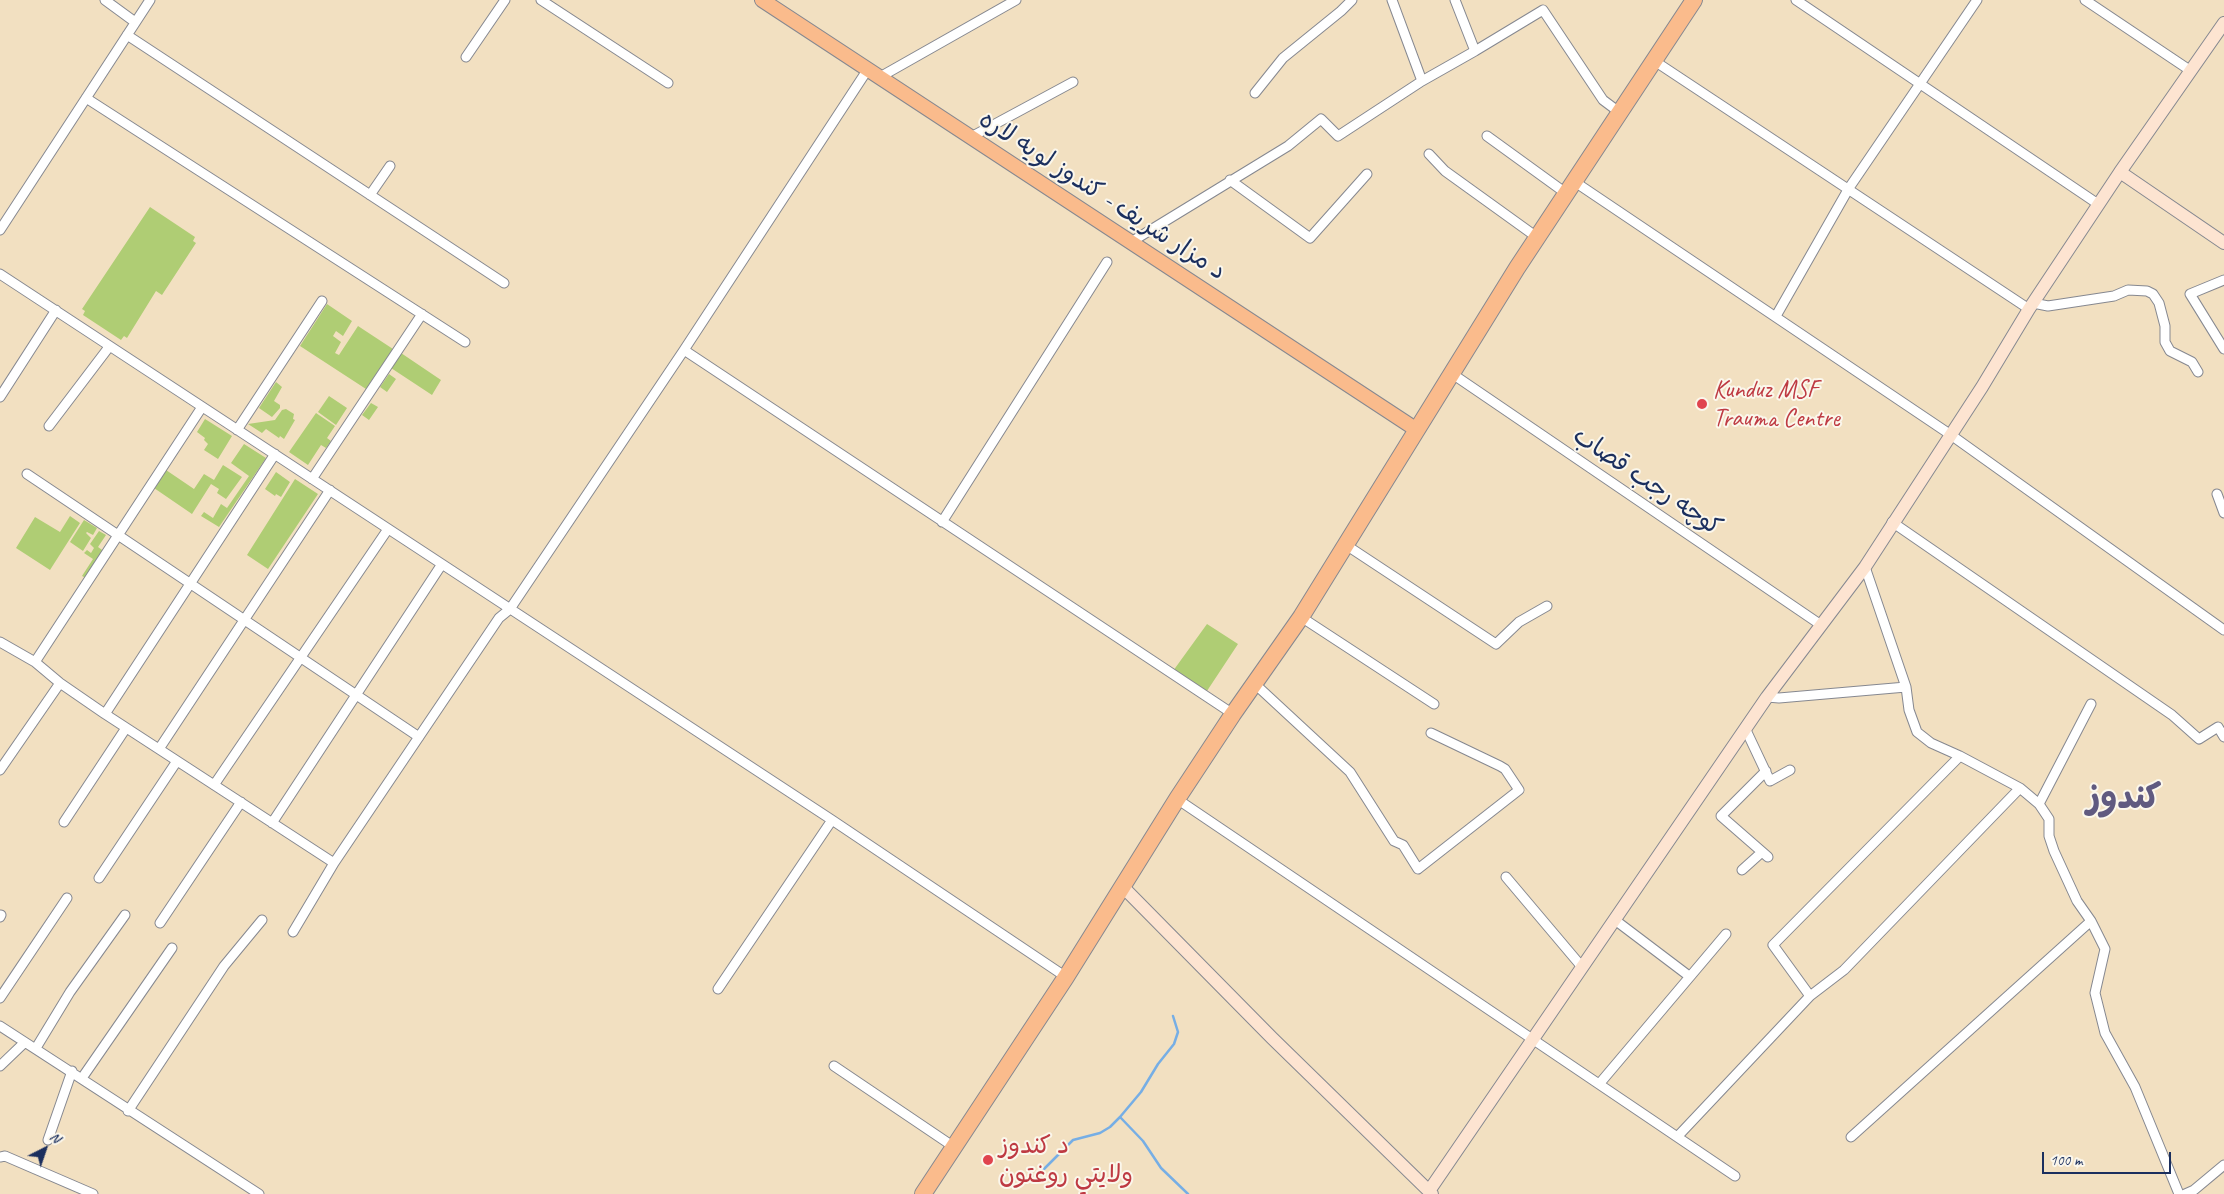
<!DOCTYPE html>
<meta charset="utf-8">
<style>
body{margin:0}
#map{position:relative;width:2224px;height:1194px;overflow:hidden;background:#f2e0c1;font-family:Caveat,sans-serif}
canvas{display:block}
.north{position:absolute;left:20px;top:1124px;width:50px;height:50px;-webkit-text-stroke:4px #fbf7ec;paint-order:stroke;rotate:41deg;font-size:14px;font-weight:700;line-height:20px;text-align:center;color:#1b2f5e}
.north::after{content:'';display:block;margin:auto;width:18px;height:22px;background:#1b2f5e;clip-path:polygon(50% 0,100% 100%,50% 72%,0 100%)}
.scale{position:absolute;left:2042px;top:1152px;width:129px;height:22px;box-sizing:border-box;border:2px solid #1b2f5e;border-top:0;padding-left:6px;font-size:15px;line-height:18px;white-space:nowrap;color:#1b2f5e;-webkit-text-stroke:4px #fbf7ec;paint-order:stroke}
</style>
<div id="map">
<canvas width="2224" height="1194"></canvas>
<div class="north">N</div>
<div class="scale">100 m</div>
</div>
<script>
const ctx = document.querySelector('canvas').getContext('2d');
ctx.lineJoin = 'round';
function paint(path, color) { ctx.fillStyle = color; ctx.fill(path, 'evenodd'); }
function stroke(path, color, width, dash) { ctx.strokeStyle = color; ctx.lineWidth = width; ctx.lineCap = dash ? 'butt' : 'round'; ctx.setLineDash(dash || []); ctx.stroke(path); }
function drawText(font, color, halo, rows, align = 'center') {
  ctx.font = font + ' Caveat,"Playpen Sans Arabic",sans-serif'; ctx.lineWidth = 4; ctx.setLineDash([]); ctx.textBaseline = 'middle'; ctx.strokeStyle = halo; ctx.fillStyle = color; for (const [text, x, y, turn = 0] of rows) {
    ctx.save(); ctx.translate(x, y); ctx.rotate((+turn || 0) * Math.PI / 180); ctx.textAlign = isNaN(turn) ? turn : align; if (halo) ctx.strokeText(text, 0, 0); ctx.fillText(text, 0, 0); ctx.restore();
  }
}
paint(new Path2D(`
 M150,207L195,237L193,241L196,243L162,295L156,291L127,338L124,336L121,340L83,315L85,311L82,309Z
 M327,304L352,321L343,336L336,331L333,336L341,342L335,353L339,355L358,326L393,349L366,389L300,346Z
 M401,353L441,380L432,395L391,368Z
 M389,374L396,379L387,392L380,387Z
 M276,382L282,387L274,401L280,405V408L272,417L259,408Z
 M329,396L347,408L336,425L318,412Z
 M371,403L378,407L369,420L362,415Z
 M286,409L294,414L293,419L295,420L284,439L280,436L279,438L266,429L262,433L248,424L275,420L282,410Z
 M316,413L335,426L327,438L331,441L326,448L321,445L308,465L289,452Z
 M205,419L232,436L218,459L204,450L208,444L204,440L205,438L197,432Z
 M244,444L266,458L219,527L201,516L204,512L213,518L221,504L227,508L249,476L231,463Z
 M223,465L242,477L226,499L217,493L219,489L211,484L192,514L154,488L166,470L194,489L204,474L214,480Z
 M276,472L290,482L281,497L276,494L275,496L265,489Z
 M295,479L318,494L268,569L247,555Z
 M70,516L80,523L50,570L16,548L35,517L60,532Z
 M84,520L97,528L93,535L87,532L86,533L91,538L83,551L70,542Z
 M99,531L106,535L98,547L105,552L86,578L82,576L93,559L84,553L87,550L91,553L94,548L90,544Z
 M1207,624L1238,644L1205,694L1173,671Z`), '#afcd74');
stroke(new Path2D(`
 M1120,1117L1143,1141L1161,1168L1188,1194
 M1039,1174L1073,1140L1100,1133L1110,1127L1120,1117L1141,1092L1158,1064L1174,1044L1178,1032L1173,1016`), '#76aee5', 2.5);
const street = new Path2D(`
 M105,0L135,22
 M541,0L668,83
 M1392,0L1422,81
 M1455,0L1475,51L1543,10L1603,100L1619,112
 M1796,0L2098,204
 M2085,0L2191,71
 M127,35L504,283
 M466,57L505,0
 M1653,60L2029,309
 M880,77L1016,0
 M1255,93L1283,58L1341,11L1352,0
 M86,98L465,342
 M1487,136L1567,194
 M971,137L1073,82
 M1429,154L1445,171L1538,238
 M1230,180L1310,238L1367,174
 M1575,182L1951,435L2224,630
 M370,195L390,166
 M0,230L150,0
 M1131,242L1288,146L1321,119L1338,136L1422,81L1475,51
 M0,274L832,820L1066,977
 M2033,303L2048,306L2114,296L2128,290L2147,291L2153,294L2159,303L2165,326V342L2170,351L2192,362L2198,372
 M1776,316L1849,188L1977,0
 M2224,349L2190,294L2224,280
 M684,350L1233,714
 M1451,373L1821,625
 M0,397L56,310
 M49,426L109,347
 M237,430L322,301
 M27,474L419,737
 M312,479L422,314
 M2217,494L2224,513
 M942,522L1107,262
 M1892,522L2172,715L2199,739L2218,727L2224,737
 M1346,545L1496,644L1519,622L1547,606
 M1865,567L1906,687L1909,710L1917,732L1931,743L1960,756L2020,788L2039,804L2049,819V836L2054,851L2077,901L2091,921L2105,949L2095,993L2105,1033L2135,1087L2179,1194
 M1301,617L1434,704
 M0,642L35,662L60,683L105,714L334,863
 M35,662L202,407
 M1255,684L1350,772L1394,841L1403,845L1418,869L1519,790L1505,769L1500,766L1431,733
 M1767,697L1779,698L1906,687
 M105,714L275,454
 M1745,728L1770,781L1790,770
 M159,749L330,490
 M0,770L60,683
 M1766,771L1721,816L1768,857
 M214,785L388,529
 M1177,799L1735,1176
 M2039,804L2091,704
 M64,822L126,728
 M272,823L442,564
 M1742,870L1762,852
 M1506,877L1582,967
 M99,878L177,761
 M0,917L1,915
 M1615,920L1689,976
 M160,923L241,802
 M293,932L334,863L499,618L510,609L684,350L868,69
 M718,989L832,820
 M1810,996L1773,945L1960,756
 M0,998L67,898
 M0,1026L259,1194
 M36,1048L70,992L125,915
 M0,1066L24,1043
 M834,1066L954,1147
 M82,1078L172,948
 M1600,1083L1726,934
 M128,1111L224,966L262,920
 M1678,1136L1810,996L1844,970L2020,788
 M1851,1137L2091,921
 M48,1140L72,1071
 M0,1157L5,1156L93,1194
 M2185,1194L2194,1190L2224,1165`);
const secondary = new Path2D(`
 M2120,172L2224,243
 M1123,887L1272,1038L1432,1194
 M1429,1191L1767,697L1865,567L1982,387L2029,309L2120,172L2224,23`);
const primary = new Path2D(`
 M762,0L1417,430`);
const highway = new Path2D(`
 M923,1194L1066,977L1177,799L1233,714L1301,617L1517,268L1694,0`);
stroke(street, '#868890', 11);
stroke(secondary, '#868890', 14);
stroke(primary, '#868890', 16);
stroke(highway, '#868890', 18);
stroke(street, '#fff', 9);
stroke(secondary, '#fde4d1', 12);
stroke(primary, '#fabb8c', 14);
stroke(highway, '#fabb8c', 16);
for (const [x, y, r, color] of [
 [1702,404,6,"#e0444e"],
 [988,1160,6,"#e0444e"]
]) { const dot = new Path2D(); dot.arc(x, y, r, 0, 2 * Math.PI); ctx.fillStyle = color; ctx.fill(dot); stroke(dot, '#fbf7ec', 2); }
drawText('25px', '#1b2f5e', '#fbf7ec', [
 ["د مزار شریف - کندوز لویه لاره",1102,196,33],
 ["کوچه رجب قصاب",1647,482,34]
]);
drawText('25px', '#be3a42', '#fbf7ec', [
 ["Kunduz MSF",1713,390],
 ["Trauma Centre",1713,419],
 ["د کندوز",999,1146],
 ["ولایتي روغتون",999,1175]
], 'left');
drawText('bold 35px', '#605a80', '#fbf7ec', [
 ["کندوز",2124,799]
]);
</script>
